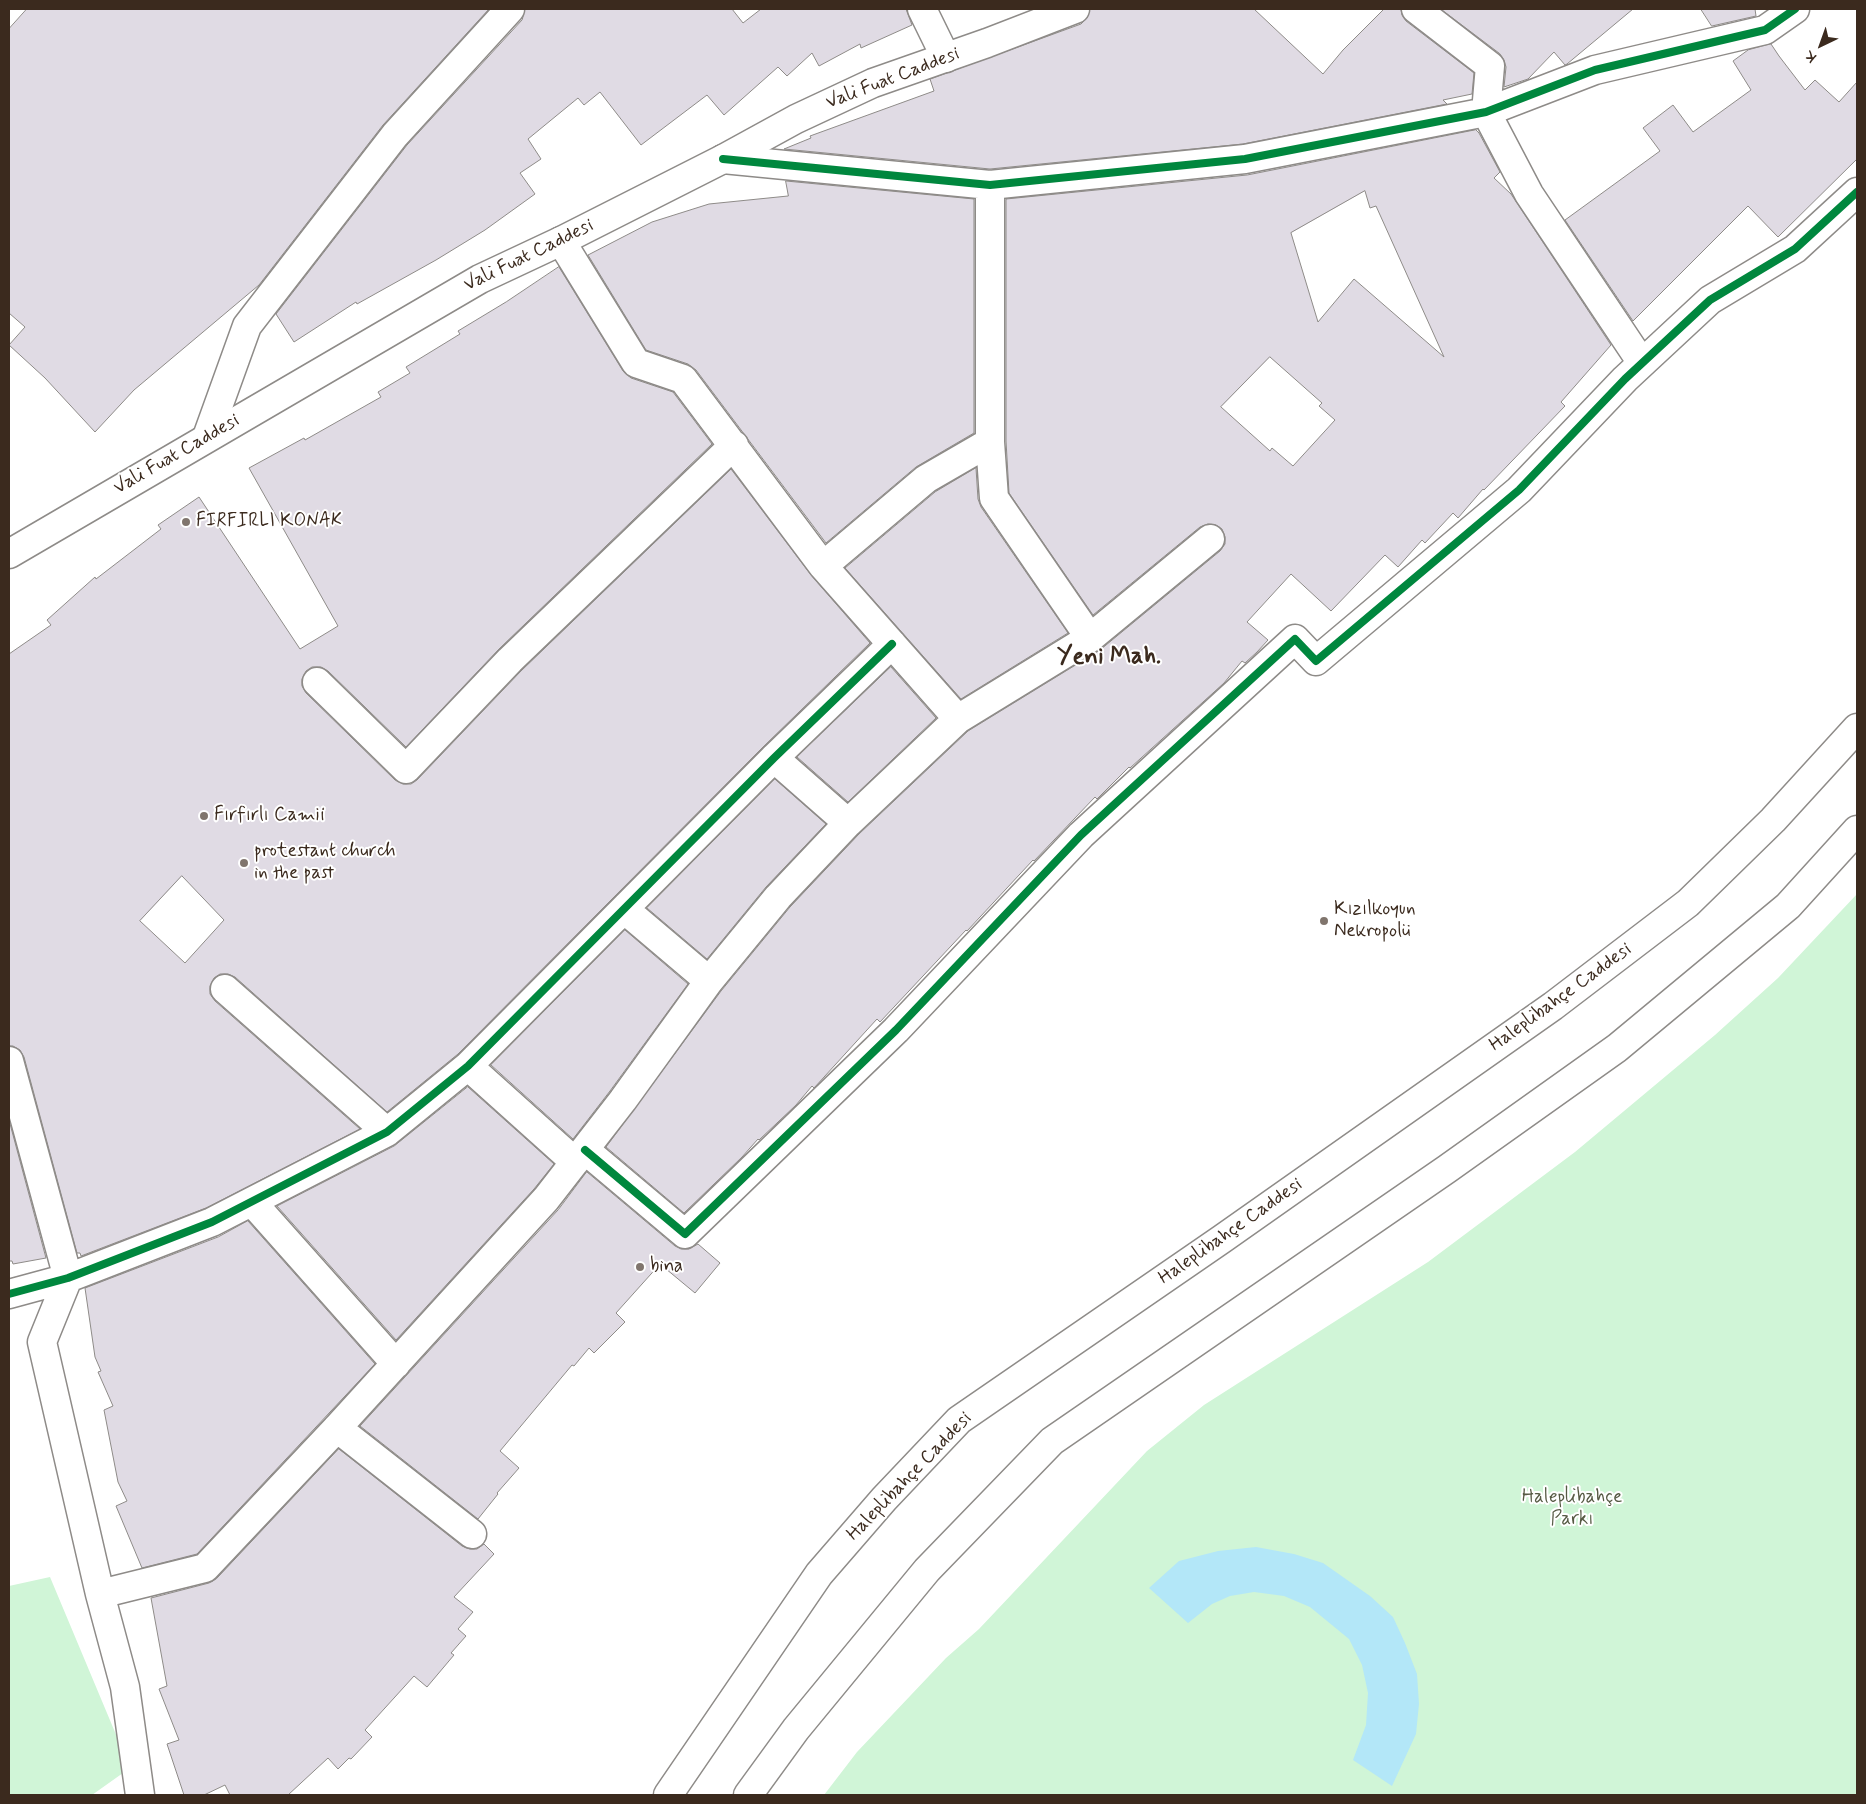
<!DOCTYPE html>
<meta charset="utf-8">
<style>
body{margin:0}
#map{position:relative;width:1866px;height:1804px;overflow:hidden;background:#fff;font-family:Mynerve,sans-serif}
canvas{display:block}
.frame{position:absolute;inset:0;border:10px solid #3b2a1e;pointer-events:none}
.north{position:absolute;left:1796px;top:20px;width:50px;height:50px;-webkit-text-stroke:4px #fff;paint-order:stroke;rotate:222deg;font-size:14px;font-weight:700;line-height:20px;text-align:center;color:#3b2a1e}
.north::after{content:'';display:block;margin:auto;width:18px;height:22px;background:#3b2a1e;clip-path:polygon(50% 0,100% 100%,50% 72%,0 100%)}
</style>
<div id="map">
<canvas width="1866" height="1804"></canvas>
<div class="frame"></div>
<div class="north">K</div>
</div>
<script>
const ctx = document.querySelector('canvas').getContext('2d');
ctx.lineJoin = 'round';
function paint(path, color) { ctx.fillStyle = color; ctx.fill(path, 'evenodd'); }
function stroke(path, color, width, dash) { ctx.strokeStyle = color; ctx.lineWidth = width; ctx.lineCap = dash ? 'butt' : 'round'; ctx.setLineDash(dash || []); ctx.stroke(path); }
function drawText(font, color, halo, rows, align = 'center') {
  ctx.font = font + ' Mynerve,sans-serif'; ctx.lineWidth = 4; ctx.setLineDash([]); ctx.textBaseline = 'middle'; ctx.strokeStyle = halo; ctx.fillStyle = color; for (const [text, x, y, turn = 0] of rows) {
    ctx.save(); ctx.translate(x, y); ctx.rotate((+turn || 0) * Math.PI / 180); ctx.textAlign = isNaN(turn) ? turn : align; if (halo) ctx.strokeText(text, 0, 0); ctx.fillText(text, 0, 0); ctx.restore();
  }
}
paint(new Path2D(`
 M1857,894V1795H824L857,1752L946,1658L979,1629L1147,1451L1204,1405L1428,1262L1575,1152L1715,1035L1778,978Z
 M50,1577L130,1768L92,1795H9V1586Z`), '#d0f5d7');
paint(new Path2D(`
 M1256,1547L1294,1554L1323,1563L1370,1596L1393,1617L1405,1643L1417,1674L1419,1704L1416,1734L1392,1786L1353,1760L1366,1725L1368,1693L1362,1665L1349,1639L1310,1607L1284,1596L1254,1592L1230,1596L1212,1604L1188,1623L1149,1588L1179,1561L1218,1551Z`), '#b3e7f8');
const building = new Path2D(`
 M27,9H489L383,125L259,285L134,390L95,432L45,378L9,345L25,327L9,313V29Z
 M525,9H732L743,23L761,9H906L912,25L861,48L860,44L819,66L812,53L787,76L778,67L724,115L707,95L641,145L600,92L584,105L578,98L528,139L541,159L520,173L535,194L485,230L436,260L357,304L356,302L294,342L276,314L407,145L522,20Z
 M1090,9H1254L1323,74L1343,50L1384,9H1401L1402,15L1406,21L1474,73L1472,94L1443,100L1447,104L1243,144L990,169L784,149L811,138L810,136L934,91L930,79L1081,24L1087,18Z
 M1441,9H1633L1567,64L1565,65L1554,52L1528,79L1504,87L1506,67L1504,60L1500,54Z
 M1701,9H1755L1756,16L1712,26Z
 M1771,44L1779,56L1805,90L1815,80L1839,102L1857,82V159L1778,237L1748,206L1633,321L1565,220L1660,151L1643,128L1673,105L1693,132L1751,90L1733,61L1748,50Z
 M1476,130L1479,133L1500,172L1494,178L1511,194L1611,345L1561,402L1565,406L1484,490L1483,489L1458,518L1453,513L1425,543L1422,540L1398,567L1385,555L1331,611L1291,574L1247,622L1268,640L1257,652L1245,663L1242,661L1224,683L1130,768L1129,767L1097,799L1095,797L1034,861L1033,860L967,931L966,930L880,1022L877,1019L814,1088L812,1086L796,1105L759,1140L758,1139L742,1157L684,1213L606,1147L721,991L790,907L859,834L968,731L1100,650L1220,551L1225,544V537L1222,529L1216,525L1208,524L1200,527L1093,615L1009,493L1006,441V199L1247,175ZM1365,191L1370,208L1376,206L1444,357L1354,279L1318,322L1291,233ZM1270,357L1322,403L1319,406L1335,420L1293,466L1272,448L1270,451L1221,407Z
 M786,181L974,199V433L916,467L826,543L696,370L688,364L646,350L588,255L652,222L709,204L788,196Z
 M559,267L623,371L631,378L673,392L712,444L499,649L406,747L328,671L321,667H312L306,671L302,679V686L306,693L395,780L403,784H411L417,780L521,671L731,469L811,575L870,643L763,747L458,1054L387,1112L235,977L228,974H220L214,978L210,986V994L215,1001L360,1129L206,1208L81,1256L80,1253H77L24,1057L20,1050L13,1046H9V654L51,625L47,620L95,577L96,579L161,529L158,525L199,497L300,649L338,626L249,468L304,438L305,440L381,397L378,392L410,373L406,367L460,334L458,331L506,302ZM182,876L224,920L185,963L140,921Z
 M976,468L978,499L981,507L1068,633L961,699L845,568L935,492Z
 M891,667L936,718L848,802L797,757Z
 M775,779L826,824L766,887L707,959L647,908Z
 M625,930L688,984L610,1091L573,1139L491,1065Z
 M468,1087L554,1164L534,1189L396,1340L277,1206L394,1146Z
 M9,1120L46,1258L13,1264L12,1261H9Z
 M587,1172L675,1246L681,1249H689L698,1244L720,1263L695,1293L660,1264L616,1313L625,1322L594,1353L589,1348L574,1366L572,1365L500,1451L519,1468L497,1493L498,1494L478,1519L360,1426L558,1210Z
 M248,1221L375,1364L197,1554L142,1568L116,1506L127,1501L118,1482L104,1410L113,1406L98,1372L101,1371L95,1357L85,1288L218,1237Z
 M339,1449L462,1546L470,1549H477L484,1544L494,1554L454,1597L473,1612L458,1629L466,1636L451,1653L454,1655L427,1687L414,1676L365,1730L372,1737L351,1759L349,1758L338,1769L328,1758L288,1795H230L225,1785L204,1795H184L167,1744L179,1740L159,1689L167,1686L151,1598L209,1583L216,1579Z`);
paint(building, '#e0dbe4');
stroke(building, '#8e8b88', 1);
const street = new Path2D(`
 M922,9L946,58
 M1416,9L1490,66L1486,112L1529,194L1642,363
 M723,159L990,185L1245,159L1486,112L1595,70L1765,30L1795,9
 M990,185V442L994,498L1090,638
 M561,241L636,363L683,379L823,566L958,719
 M207,437L247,326L395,135L510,9
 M823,566L926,479L990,442
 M317,682L406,769L510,660L734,445
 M774,758L848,823
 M624,909L709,981
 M225,989L387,1132
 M9,1061L68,1278L42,1342L100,1594L125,1687L140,1795
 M468,1066L575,1162
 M585,1150L685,1234L896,1030L1081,835L1295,639L1316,661L1519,490L1625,379L1710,300L1795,249L1857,192
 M252,1202L396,1364
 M9,1294L68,1278L212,1222L387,1132L468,1066L774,758L892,644
 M337,1428L472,1534
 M100,1594L205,1568L337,1428L546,1199L623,1100L709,981L778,897L848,823L958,719L1090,638L1210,539`);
const secondary = new Path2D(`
 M9,554L480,279L561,241L723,159L796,119L873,83L987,43L1075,9
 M668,1795L819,1574L884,1499L959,1420L1222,1239L1553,1006L1688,903L1773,820L1857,728
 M748,1795L796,1729L927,1570L1052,1441L1447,1169L1617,1048L1788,906L1857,830`);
stroke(street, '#8e8b88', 31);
stroke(secondary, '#8e8b88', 31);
stroke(street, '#fff', 28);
stroke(secondary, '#fff', 28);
stroke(new Path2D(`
 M723,159L990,185L1245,159L1486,112L1595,70L1765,30L1795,9
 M585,1150L685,1234L896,1030L1081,835L1295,639L1316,661L1519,490L1625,379L1710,300L1795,249L1857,192
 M9,1294L68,1278L212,1222L387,1132L468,1066L774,758L892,644`), '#00873e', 8);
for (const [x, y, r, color] of [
 [186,522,5,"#80756d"],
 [204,816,5,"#80756d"],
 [244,863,5,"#80756d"],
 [1324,921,5,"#80756d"],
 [640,1267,5,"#80756d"]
]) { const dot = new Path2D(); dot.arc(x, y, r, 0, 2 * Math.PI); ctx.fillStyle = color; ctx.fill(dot); stroke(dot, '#fff', 2); }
drawText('19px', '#3b2a1e', '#fff', [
 ["Vali Fuat Caddesi",893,79,-21],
 ["Vali Fuat Caddesi",529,256,-26],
 ["Vali Fuat Caddesi",177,455,-30],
 ["Haleplibahçe Caddesi",1561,998,-36],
 ["Haleplibahçe Caddesi",1231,1232,-35],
 ["Haleplibahçe Caddesi",910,1477,-46]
]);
drawText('19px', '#3b2a1e', '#fff', [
 ["FIRFIRLI KONAK",196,522],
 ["Fırfırlı Camii",214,816],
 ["protestant church",254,852],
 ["in the past",254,874],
 ["Kızılkoyun",1334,910],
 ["Nekropolü",1334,932],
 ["bina",650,1267]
], 'left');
drawText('19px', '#565a44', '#fff', [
 ["Haleplibahçe",1572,1498],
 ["Parkı",1572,1520]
]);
drawText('bold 24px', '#3b2a1e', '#fff', [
 ["Yeni Mah.",1109,658]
]);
</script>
